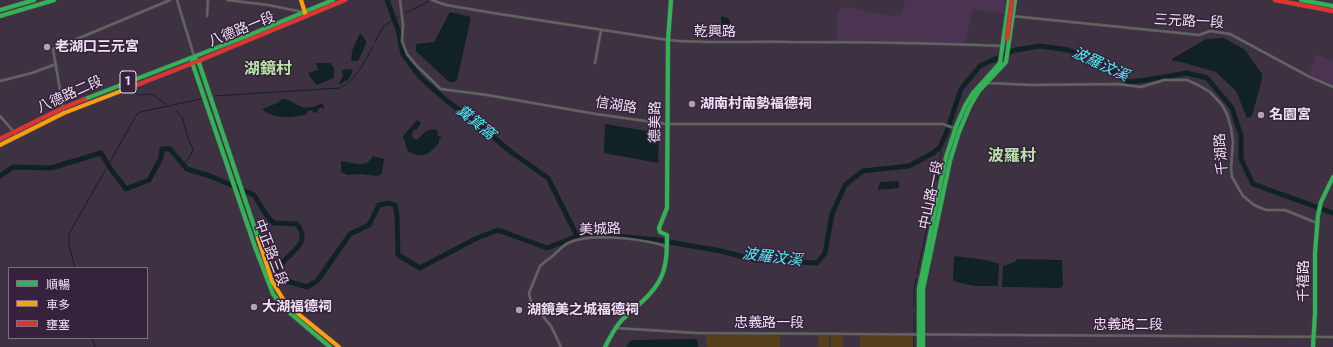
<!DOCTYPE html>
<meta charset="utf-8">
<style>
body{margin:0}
#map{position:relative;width:1333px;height:347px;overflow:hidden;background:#3e3242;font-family:Roboto,"Noto Sans TC",sans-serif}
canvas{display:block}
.legend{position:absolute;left:8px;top:267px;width:140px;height:72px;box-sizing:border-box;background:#37223d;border:1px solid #806e85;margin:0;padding:5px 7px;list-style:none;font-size:12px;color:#ede0f2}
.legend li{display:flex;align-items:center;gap:8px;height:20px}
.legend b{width:20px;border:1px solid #806e85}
</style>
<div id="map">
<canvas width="1333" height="347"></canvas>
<ul class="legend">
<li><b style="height:5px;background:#30b455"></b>順暢</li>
<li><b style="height:5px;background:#ff9f0a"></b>車多</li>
<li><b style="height:5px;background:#e5322d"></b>壅塞</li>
</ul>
</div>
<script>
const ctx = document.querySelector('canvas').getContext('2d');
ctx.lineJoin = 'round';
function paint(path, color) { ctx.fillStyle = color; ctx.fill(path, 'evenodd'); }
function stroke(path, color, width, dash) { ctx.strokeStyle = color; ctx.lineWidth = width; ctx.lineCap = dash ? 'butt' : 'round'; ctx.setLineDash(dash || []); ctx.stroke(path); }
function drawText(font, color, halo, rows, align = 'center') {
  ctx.font = font + ' Roboto,"Noto Sans TC",sans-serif'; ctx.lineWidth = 3; ctx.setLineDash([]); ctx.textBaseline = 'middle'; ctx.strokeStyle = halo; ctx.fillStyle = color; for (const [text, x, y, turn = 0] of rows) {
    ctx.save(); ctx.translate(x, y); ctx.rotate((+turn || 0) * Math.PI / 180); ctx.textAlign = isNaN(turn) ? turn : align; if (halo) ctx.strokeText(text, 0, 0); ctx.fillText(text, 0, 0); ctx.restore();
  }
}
paint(new Path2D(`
 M905,0H1005L1004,14L973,9L965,43L837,41V11H839L843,7H848L889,16L900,14L904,6Z
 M1317,54L1333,61V84L1309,74Z`), '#4b3352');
paint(new Path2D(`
 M706,334L780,335V347H707Z
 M860,334L914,336L913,347H860Z
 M819,335L829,336V347H818Z
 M831,335L843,336V347H831Z`), '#553e1a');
paint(new Path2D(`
 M450,12L471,17L457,80L454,82H449L416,51V44L434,42Z
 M721,16L728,18L732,25L730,33L727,37H722Z
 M361,34L366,41V44L358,61H351L352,51L359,35Z
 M1224,38L1245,50L1262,74V79L1252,116L1247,118L1236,91L1216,72L1181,62L1172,61V59L1206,39Z
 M316,63H330L334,68V78L317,85L313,81L308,73L318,70Z
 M345,69L353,70L349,79L338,85L343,76L342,71Z
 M283,99C289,99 291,102 296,104C305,110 313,108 322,103L324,106L323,109L320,107L317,112L314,113L311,110L308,111L307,114C293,118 273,120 262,109L275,104Z
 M417,120L421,123L417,129L414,130L412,133V137L417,140C423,134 428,127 437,130L438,136L442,137L439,140V143C426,156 427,158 408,152L403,136Z
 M605,124L659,133L658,163L604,153Z
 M373,156L384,159L382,173L378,176L360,174L348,175L341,172V161C354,163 366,169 373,156Z
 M899,181V188L878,190L880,182Z
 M954,256L986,260L999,264L998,286H974L953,281Z
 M1018,259L1062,260L1063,285L1061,288L1002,287L1003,266L1012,263Z
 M696,339L698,343V347H626L631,340Z`), '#102224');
stroke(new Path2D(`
 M406,13L429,1
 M375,42L383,27L399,16
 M136,87L135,93L139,95L152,94L167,105
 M215,96L340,88C357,79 365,61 373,46
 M176,111L182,117L188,138L193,149L190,157L183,164
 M937,180L941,152L940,147
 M75,268L69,246V234L137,114L140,112L201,99
 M917,274L929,218
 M914,308V289L916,279
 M914,313V332
 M914,337V347
 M92,338L95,347`), '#102224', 1);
stroke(new Path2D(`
 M387,0L398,30L403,54L420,77L447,101L478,124L511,152L548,178L577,236
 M0,176L13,167L51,168L101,153L112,171L126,189L149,180L161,158L162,149H170L187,169L210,176L254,195L267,216L274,223L297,224C314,247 284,253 276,272L287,281L307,287L317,281L350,234L369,225L379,205L389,203L395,205L397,215L398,255L420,268L477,238L498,230L547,248L586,233L658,240L721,251L755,260L817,263L825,253L832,214L845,185L863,171L909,166L933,153L940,147L946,134L961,89L980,66L1015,50L1040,46L1068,50L1106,65L1128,82L1146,80L1187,73L1207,78L1232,108L1241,136V159L1253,184L1333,213`), '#102224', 5);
const street = new Path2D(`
 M177,0L194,56
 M227,0L268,5L303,12
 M400,0L403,25L402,41L407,54L416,65L441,89L487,95L596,114L667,124H943L956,129
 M432,0L446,5L493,13L668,40C708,44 749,41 789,42C860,42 931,43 1002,46
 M207,16L208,0
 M1012,16L1199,35L1210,31L1230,34L1308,76L1333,87
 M595,63L601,30
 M0,81L32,73L56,64
 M988,83L1032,85L1118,84L1141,87L1164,80H1187L1198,85L1210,92L1222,105L1227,114L1231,128L1233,142L1231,168L1232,177L1243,196L1254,205L1266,210H1285L1317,223
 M64,113L53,49L170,0
 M0,116L14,132L16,137
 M615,328L697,333L1333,337
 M561,347L551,326L531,302L529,293L540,266C543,264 544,262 547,260C555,256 560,247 568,243C590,232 639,239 663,245L666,248`);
const fast = new Path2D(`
 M1301,0L1333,6
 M0,10L34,0
 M0,16L54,0
 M85,99L247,36L333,0
 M258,238L199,63L194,57L192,62L255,247L273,294L283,307L330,347
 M605,347C610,337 614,329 621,321C633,308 649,299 658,283C667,269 667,251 667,235L660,232L659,228L667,208L668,40L671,0
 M919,347V289L946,157L957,124L966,104L973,93L1000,63L1009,0
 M923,347V289L950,161L959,132L970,106L979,91L1006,62L1015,0
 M1313,347L1315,313V253L1318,215L1321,202L1333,177`);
const slow = new Path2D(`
 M301,0L306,16
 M0,145L64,113L134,86
 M258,238L272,281L286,304L339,347`);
const jam = new Path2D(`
 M1275,0L1333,11
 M134,86L198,61L345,0
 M0,139L63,108L85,99`);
stroke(street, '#59505c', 3);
stroke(fast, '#59505c', 5);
stroke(slow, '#59505c', 5);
stroke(jam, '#59505c', 5);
stroke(street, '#60655e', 2);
stroke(fast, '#30b455', 4);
stroke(slow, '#ff9f0a', 4);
stroke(jam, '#e5322d', 4);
const jamBridge = new Path2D(`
 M1007,39L1012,0`);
stroke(jamBridge, '#59505c', 5, []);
stroke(jamBridge, '#e5322d', 4);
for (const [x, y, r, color] of [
 [47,47,4,"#b0a3b4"],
 [692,104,4,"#b0a3b4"],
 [1261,115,4,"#b0a3b4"],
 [254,307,4,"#b0a3b4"],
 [519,310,4,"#b0a3b4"]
]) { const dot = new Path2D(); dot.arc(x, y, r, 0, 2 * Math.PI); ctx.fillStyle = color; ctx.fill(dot); stroke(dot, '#37223d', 1.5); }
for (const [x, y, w] of [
 [128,82,16]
]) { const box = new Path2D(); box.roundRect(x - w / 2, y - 11, w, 22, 3); ctx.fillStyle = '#37223d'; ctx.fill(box); stroke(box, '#ede0f2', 1); }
drawText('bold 13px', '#ede0f2', null, [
 ["1",128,82]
]);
drawText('14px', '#ede0f2', '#37223d', [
 ["三元路一段",1189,22,3],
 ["八德路一段",242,30,-22],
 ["乾興路",715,32],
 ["八德路二段",70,95,-24],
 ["信湖路",616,106,9],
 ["德美路",656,122,-89],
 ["千湖路",1222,154,-94],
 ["中山路一段",932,195,-78],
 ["美城路",600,230,-2],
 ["中正路三段",270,253,69],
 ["千禧路",1304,281,-90],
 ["忠義路一段",769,323],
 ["忠義路二段",1128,325]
]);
drawText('bold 14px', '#ede0f2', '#37223d', [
 ["老湖口三元宮",55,47],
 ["湖南村南勢福德祠",700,104],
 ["名園宮",1269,115],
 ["大湖福德祠",262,307],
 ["湖鏡美之城福德祠",527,310]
], 'left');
drawText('italic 15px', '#49eff4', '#37223d', [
 ["波羅汶溪",1100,65,25],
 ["糞箕窩",475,123,39],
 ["波羅汶溪",772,258,7]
]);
drawText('bold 16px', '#b5e5a5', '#37223d', [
 ["湖鏡村",268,70],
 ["波羅村",1012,157]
]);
</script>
